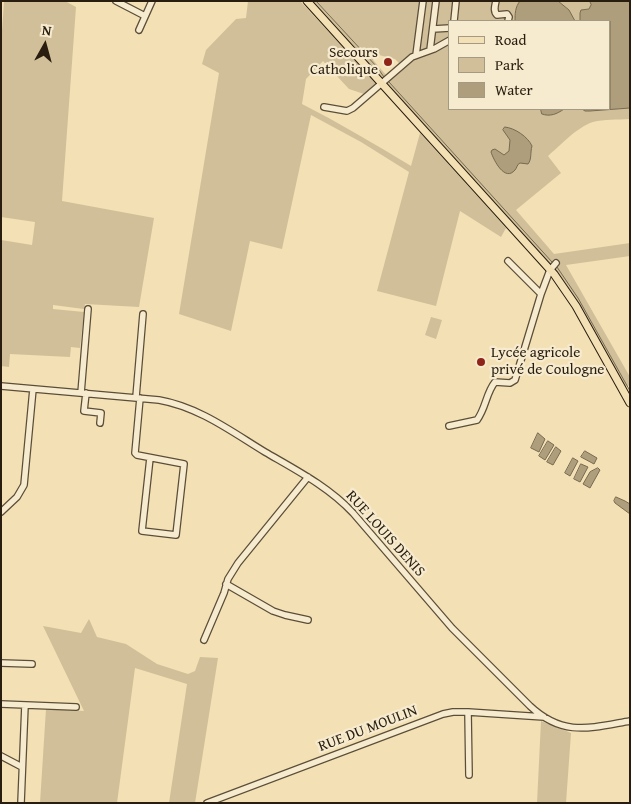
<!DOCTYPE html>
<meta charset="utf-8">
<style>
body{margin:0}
#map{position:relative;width:631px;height:804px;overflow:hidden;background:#f3e0b5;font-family:"Gentium Book Plus",serif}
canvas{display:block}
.frame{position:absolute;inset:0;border:2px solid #281d0e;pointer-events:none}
.legend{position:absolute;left:448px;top:20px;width:162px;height:90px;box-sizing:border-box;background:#f7ebcf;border:1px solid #a49982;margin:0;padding:6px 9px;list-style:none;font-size:15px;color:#281d0e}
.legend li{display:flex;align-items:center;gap:10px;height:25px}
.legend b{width:25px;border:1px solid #a49982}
.north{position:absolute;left:20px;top:20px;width:50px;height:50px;-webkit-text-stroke:4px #f7ebcf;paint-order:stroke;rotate:7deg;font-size:14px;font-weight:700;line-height:20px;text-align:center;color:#281d0e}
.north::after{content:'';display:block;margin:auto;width:18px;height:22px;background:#281d0e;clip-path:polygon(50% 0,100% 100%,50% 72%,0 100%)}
</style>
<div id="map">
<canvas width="631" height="804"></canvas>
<div class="frame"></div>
<ul class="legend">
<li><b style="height:6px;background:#f3e0b5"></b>Road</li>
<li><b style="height:14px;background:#d0bf99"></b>Park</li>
<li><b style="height:14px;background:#ae9e7c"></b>Water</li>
</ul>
<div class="north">N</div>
</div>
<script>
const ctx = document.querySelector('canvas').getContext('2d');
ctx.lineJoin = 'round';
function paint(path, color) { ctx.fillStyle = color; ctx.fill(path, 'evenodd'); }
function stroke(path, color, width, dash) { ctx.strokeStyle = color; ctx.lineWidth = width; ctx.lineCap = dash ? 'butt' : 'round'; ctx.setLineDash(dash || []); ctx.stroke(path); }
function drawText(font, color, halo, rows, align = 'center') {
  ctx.font = font + ' "Gentium Book Plus",serif'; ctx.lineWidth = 4.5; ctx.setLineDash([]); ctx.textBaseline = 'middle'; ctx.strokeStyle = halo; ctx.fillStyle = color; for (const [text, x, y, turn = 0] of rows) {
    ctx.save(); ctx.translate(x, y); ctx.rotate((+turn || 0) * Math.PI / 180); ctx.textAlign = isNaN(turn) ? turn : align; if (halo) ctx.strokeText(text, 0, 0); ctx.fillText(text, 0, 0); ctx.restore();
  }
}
paint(new Path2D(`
 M4,1H65L76,7L62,201L154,218L139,307L85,304L84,309L53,305V309L84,312L80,348L71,347L70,357L10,354L9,367L1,366V240L32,245L35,222L1,217V46Z
 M248,1H300L376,83L364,94L349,89L323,61L306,79L302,104C339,123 375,144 411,166L420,133L506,228L501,237L460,211L436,306L377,291L409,172L361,142L311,115L282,249L250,241L231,331L179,314L219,73L202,64L206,50L236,19L246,18Z
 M312,1H520C515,7 515,14 515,21H450V109H582L585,111H590L630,108V119C618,120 604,119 593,122C577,127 561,145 548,156L561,173L516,210L554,254L630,243V256L566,265L630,377V385L625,387L579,303L548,261L530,242ZM375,54L395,59L400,64L387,76L373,60Z
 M558,1H590L591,5L589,9H584L580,13V21H575L569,10Z
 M431,317L442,320L436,339L425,335Z
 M89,619L97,637L126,644L157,664L188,674L195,671L200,657L218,658L195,803H169L187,684L135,668L117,803H40L46,709L84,711L43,626L81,633Z
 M541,721L571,733L566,803H537Z`), '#d0bf99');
const water = new Path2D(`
 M520,1H558L569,10L575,21H515C515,14 515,7 520,1Z
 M590,1H630V108L590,111H585L582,109H610V21H580V13L581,10L589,9L591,5Z
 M541,109H564C557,114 550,117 542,114Z
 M505,127C515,128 528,137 532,146C530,153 532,159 528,164C525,164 523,163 520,163C517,164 517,168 515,170C505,182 494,161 491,152L492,150L495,149L504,155L509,151L510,140L503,130Z
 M538,433L545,439L539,452L531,448Z
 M548,441L554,445L545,460L539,456Z
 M556,447L561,451L553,465L547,462Z
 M585,451L597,458L594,464L581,457Z
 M573,458L578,461L570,476L565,473Z
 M581,464L588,467L580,482L574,479Z
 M598,468L600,470L590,488L583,484L590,472Z
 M616,497L625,501L630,504V514L615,503L614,501Z`);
paint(water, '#ae9e7c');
stroke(water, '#786a50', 1);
stroke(new Path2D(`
 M316,1L377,67L384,77
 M389,82L552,262
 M557,267L578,298L630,391`), '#786a50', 1);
const minor = new Path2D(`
 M116,1L145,16
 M496,1C495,6 493,11 497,15L507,14L509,17L508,21
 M454,21L456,1
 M433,29L450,28
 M139,30L152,1
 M430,50L436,1
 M416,55L423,1
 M324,107L347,111L353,108L412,57L434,49L450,40
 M508,261L541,294L550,270L556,263
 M1,386L159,400C199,407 232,432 265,452C296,470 329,487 353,513L452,628L530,706C563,737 590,728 630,721
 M81,393L88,309
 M86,393L84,411L101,413L100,423
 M136,397L143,314
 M140,398L135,453L137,455L184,464L176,535L142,531L150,458
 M449,426L477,420C486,408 486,393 495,382L510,383L515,380L541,294
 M1,512L17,497L24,485L33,389
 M226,584L273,611L285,615L308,620
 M204,640L224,593L228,579L238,563L308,477
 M1,663L32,664
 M1,704L76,707
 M468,712L469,775
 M1,756L22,767
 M21,803L25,705
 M207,803L443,714L453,712H468L544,717`);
const major = new Path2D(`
 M307,1L554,274L576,306L630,403`);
stroke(minor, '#5b4e38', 8);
stroke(major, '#281d0e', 9);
stroke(minor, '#f7ebcf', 5.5);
stroke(major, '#f3e0b5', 7);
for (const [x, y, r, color] of [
 [388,62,5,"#8f2418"],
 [481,362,5,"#8f2418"]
]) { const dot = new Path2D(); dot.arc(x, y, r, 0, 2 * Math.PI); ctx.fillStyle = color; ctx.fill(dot); stroke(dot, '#f7ebcf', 2); }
drawText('15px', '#281d0e', '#f7ebcf', [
 ["Secours",378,53],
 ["Catholique",378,70],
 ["Lycée agricole",491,353,"left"],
 ["privé de Coulogne",491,370,"left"]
], 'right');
drawText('15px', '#281d0e', '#f7ebcf', [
 ["RUE LOUIS DENIS",385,534,48],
 ["RUE DU MOULIN",368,729,-21]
]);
</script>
